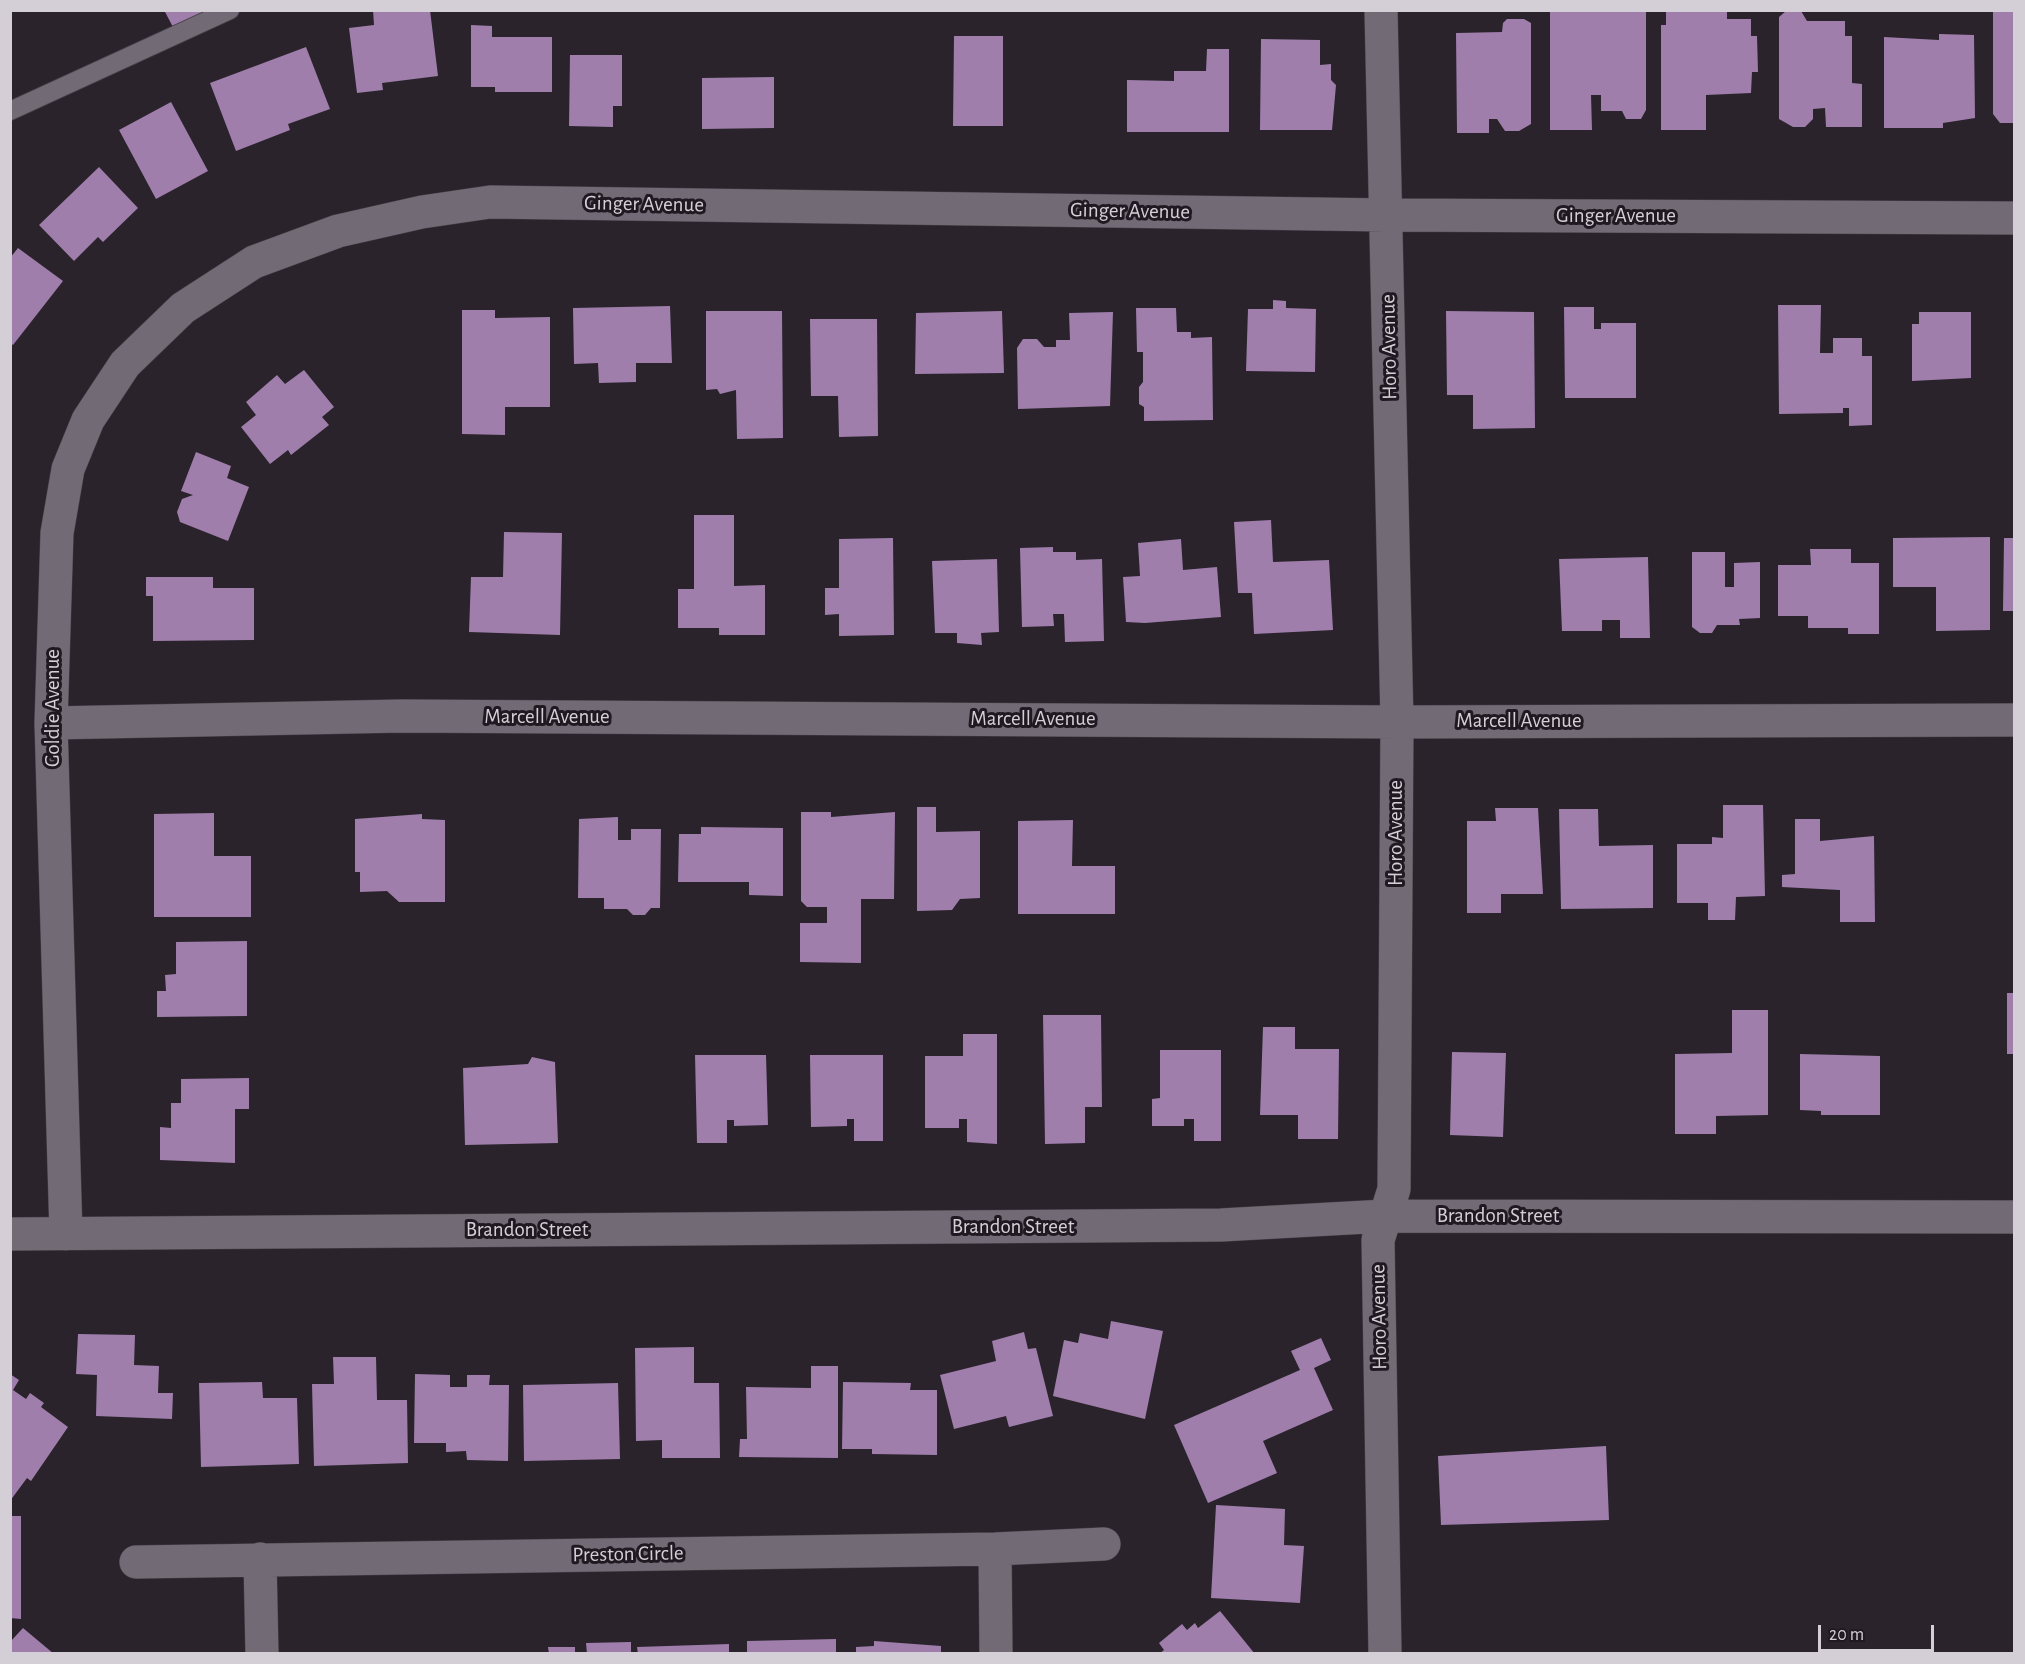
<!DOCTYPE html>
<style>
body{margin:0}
#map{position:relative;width:2025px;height:1664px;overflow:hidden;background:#2a232c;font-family:"Alegreya Sans",sans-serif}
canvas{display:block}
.frame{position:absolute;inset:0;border:12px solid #d4cfd6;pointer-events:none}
.scale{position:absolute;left:1818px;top:1625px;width:116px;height:27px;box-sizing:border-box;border:3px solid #d4cfd6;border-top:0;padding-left:8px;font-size:18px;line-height:21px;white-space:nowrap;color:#d4cfd6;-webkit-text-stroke:4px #201922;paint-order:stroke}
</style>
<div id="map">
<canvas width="2025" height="1664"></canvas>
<div class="frame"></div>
<div class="scale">20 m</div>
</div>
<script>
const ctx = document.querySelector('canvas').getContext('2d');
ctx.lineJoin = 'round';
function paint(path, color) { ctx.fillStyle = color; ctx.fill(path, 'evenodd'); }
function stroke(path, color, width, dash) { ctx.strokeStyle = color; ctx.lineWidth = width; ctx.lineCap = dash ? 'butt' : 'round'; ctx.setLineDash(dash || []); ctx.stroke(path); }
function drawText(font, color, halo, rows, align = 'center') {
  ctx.font = font + ' "Alegreya Sans",sans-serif'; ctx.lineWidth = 6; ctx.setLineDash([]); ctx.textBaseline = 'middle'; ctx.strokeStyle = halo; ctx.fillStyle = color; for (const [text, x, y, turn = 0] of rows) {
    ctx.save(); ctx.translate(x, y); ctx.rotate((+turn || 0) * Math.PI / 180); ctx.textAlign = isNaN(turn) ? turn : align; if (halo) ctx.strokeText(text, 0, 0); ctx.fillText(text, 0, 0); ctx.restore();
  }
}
paint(new Path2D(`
 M164,10H204L206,13L174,29Z
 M373,10H430L438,76L382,83L383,90L357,93L349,28L374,25Z
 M1550,10H1646V110L1641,119H1626L1622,111H1601V95H1591L1592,130H1550Z
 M1666,10H1727V19H1751V36H1757L1758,72H1752L1751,93L1706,95V130H1661V25H1666Z
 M1993,10L2014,11V123H2000L1993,114Z
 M1786,11H1801L1807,21H1845V36H1852V83L1862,84V127H1826L1825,108L1813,109V119L1805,127H1793L1779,119V17Z
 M1507,19H1524L1531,23V124L1519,131H1505L1497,119H1489V133H1457L1456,33L1502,32L1503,23Z
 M471,25L492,26V37H552V92H495V87H471Z
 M1939,34L1974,35L1975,118L1943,123V128H1884V37L1939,40Z
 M954,36H1003V126H953Z
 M1261,39L1320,40V65L1331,64V80L1336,85L1332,130H1260Z
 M306,47L330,109L288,124L290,130L236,151L210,83Z
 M1207,49H1229V132H1127V80L1174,81V71H1206Z
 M570,55H622V106H613V127L569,126Z
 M774,77V128L702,129V78Z
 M171,102L208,171L156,199L119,130Z
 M99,167L138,208L103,242L98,237L74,261L39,225Z
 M18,248L63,281L13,345L10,343V258Z
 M1273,300L1286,301V308L1316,309L1315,372L1246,371L1248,309H1273Z
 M1778,305H1821L1820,353H1833V338H1862V356H1872V425L1849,426V408H1843V413L1779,414Z
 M670,306L672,363H636V382L599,383L598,363L574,364L573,308Z
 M1564,307H1594V329H1601V323H1636V398H1565Z
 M1136,308H1176L1177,332H1191V338L1212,337L1213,420L1144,421V407L1139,404V387L1143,382V352H1137Z
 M462,310H495V318L550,317V407H505V435L462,434Z
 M706,311H782L783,438L737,439L736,390L720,394L717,389L706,390Z
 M1002,311L1004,373L915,374L916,313Z
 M1446,311L1534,312L1535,428L1473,429V395H1447Z
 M1113,312L1110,406L1018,409L1017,348L1023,339H1037L1044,347H1056V340H1070L1069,313Z
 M1919,312H1971V378L1912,381V324H1919Z
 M810,319H877L878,436L839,437L838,396H811Z
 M304,370L334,407L322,417L329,425L291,455L288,450L270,464L241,427L256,415L246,402L277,375L285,384Z
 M196,452L231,466L227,478L249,487L228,541L180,522L177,512L182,499L193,495L181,491Z
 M694,515H734V586L765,585V635H719V628H678V589H694Z
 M1271,520L1273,562L1329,560L1333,630L1254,634L1252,593H1238L1234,522Z
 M504,532L562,533L560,635L469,632L471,577H503Z
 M1990,537V630L1936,631V587H1893V538Z
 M893,538L894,635L839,636V614L825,615V588H839V539Z
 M2004,538H2014V611H2003Z
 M1181,539L1183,570L1217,567L1221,617L1145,623L1126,622L1123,577L1140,576L1138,543Z
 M1053,547V552H1076V560L1102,559L1104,641L1065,642L1064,614H1053L1054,626L1022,627L1020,548Z
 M1810,549H1851V563H1879V634H1848V628H1808V616H1778V565H1811Z
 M1692,552H1725V587H1734V563L1760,562V618L1739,619L1740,625H1717L1712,633H1700L1692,627Z
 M1648,557L1650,638H1620V620H1602V631H1562L1559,559Z
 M997,559L999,632L981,633L982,645L957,643V633H935L932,561Z
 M146,577H213V588H254V640L153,641V596H146Z
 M1723,805H1763L1765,896L1736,897L1735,920H1708V903H1677V844H1712V837L1723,838Z
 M917,807H936V832L980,831V898L960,899L952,910L917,911Z
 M1495,808H1538L1543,894H1501V913H1467V821H1496Z
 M1559,809H1598L1599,846L1653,845V908L1561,909Z
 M801,812H831V817L895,812L894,899H861V963L800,962V923H827V907H807L801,901Z
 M214,813V856H251V917H154V814Z
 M422,814V819L445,820V902H399L387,891L360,892V872H355V819Z
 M618,817V840H631V829H661L660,908H651L645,915H633L627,909H604V898H578L579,819Z
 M1795,819H1820V841L1874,836L1875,922H1840V890L1782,887V875L1795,874Z
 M1073,820L1072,866H1115V914H1018V821Z
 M701,827L783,828V896L749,895V882H678L679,834H701Z
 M247,941V1016L157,1017V991H166L165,975L176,974V942Z
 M2007,993H2014V1054H2007Z
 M1732,1010H1768V1115L1716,1116V1134H1675V1054L1732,1053Z
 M1043,1015H1101L1102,1107H1085V1143L1045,1144Z
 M1263,1027H1295V1049H1339L1338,1139H1298V1115H1260Z
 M963,1034H997V1144L967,1142V1119H959V1128H925V1056H963Z
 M1160,1050H1221V1141H1194V1119H1184V1126H1152V1099L1160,1098Z
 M1452,1052L1506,1053L1503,1137L1450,1135Z
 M1800,1054L1880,1056V1115H1821V1111L1800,1110Z
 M695,1055H766L768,1125L734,1126V1120H727V1143H697Z
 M810,1055H883V1141H854V1119H847V1126L811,1127Z
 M532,1057L555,1062L558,1143L465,1145L463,1068L528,1064Z
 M249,1078V1109H235V1163L160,1160V1127L171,1128V1103H181V1079Z
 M1111,1321L1163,1331L1145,1419L1053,1396L1064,1340L1078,1343L1080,1333L1108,1339Z
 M1024,1332L1028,1349L1036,1348L1053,1416L1009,1427L1006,1416L954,1429L940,1375L996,1361L992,1341Z
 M78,1334L135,1335L134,1365L159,1366L158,1393H173L172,1419L96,1416L97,1375L76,1374Z
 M1321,1338L1331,1360L1314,1368L1333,1410L1263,1441L1277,1473L1208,1503L1174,1425L1300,1370L1291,1351Z
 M694,1347V1383H719L720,1458H662V1440L636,1441L635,1348Z
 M333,1357H376L377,1400H407L408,1463L314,1466L312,1384H334Z
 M811,1366H838V1458L739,1457L740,1439H747L746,1387L811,1388Z
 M10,1374L19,1380L13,1390L26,1399L30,1393L44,1403L41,1407L68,1427L31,1481L27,1478L10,1501Z
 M415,1374L450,1375V1387H467V1375H490L489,1385H509L508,1461L467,1460L466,1451L446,1452V1443H414Z
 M262,1382L263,1398H297L299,1464L201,1467L199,1383Z
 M843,1382L911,1383L910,1390H937V1455L872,1454V1449H842Z
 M618,1383L620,1459L524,1461L523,1385Z
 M1606,1446L1609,1520L1441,1525L1438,1456Z
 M1216,1505L1285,1509L1284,1545L1304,1546L1300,1603L1211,1598Z
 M10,1516H21V1619L10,1618Z
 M1220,1611L1255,1654H1159L1164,1650L1159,1643L1182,1624L1187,1630L1195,1623L1198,1628Z
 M23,1628L54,1654H10V1642Z
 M836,1639V1654H747V1641Z
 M874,1641L941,1646V1654H856V1647L874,1646Z
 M631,1642V1654H587L586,1643Z
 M729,1644V1654H638L637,1647Z
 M548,1647H575V1654H549Z`), '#9f7eab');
const service = new Path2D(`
 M10,111L230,10`);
const minor = new Path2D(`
 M1381,10L1397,722L1394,1189L1378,1240L1385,1654
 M51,723L402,716L1397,722L2014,720
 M10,1234L1221,1225L1385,1216L2014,1217
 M66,1234L51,723L57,533L68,469L88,420L125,364L183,308L254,262L338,231L422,212L490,202L1386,215L2014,218
 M995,1549L996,1654
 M260,1559L262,1654
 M136,1562L995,1549L1104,1544`);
stroke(service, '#443f46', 20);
stroke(minor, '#443f46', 34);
stroke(service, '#726a75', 18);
stroke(minor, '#726a75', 33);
drawText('21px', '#d4cfd6', '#201922', [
 ["Ginger Avenue",644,204,1],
 ["Ginger Avenue",1130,211,1],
 ["Ginger Avenue",1616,216],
 ["Horo Avenue",1389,347,-91],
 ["Goldie Avenue",53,708,-90],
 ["Marcell Avenue",547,717],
 ["Marcell Avenue",1033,719],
 ["Marcell Avenue",1519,721],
 ["Horo Avenue",1396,833,-90],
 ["Brandon Street",1498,1216],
 ["Brandon Street",1013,1227],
 ["Brandon Street",527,1230],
 ["Horo Avenue",1379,1317,-91],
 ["Preston Circle",628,1554,-1]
]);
</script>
